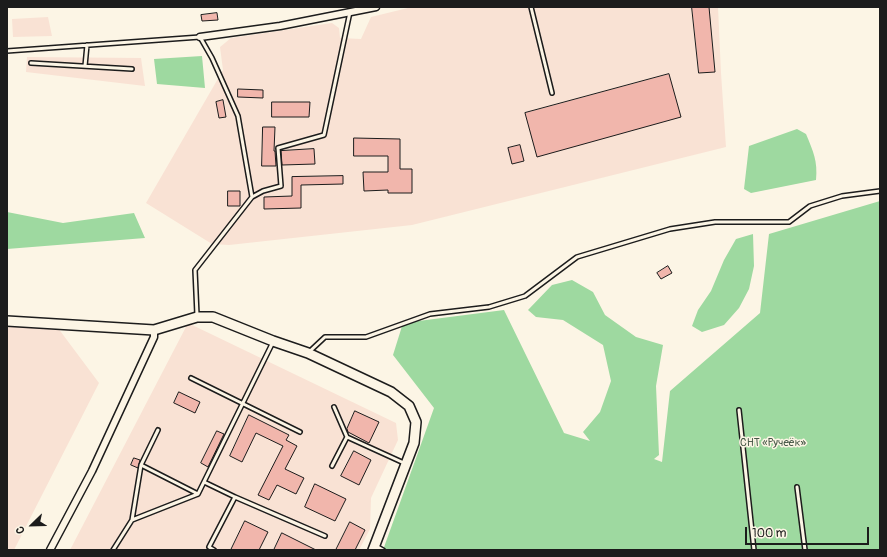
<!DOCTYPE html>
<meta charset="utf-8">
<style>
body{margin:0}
#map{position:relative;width:887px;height:557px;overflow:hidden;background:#fcf5e5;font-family:Pangolin,sans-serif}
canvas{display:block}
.frame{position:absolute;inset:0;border:8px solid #1c1c1c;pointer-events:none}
.north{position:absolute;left:12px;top:505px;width:40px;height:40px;-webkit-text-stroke:3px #fcf5e5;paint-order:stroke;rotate:247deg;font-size:11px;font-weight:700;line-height:16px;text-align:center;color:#1c1c1c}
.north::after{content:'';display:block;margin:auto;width:14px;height:18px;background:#1c1c1c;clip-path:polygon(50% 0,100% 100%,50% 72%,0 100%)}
.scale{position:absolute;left:745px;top:527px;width:124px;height:18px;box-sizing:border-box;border:2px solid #1c1c1c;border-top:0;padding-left:5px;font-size:12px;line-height:14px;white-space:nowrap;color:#1c1c1c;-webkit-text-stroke:3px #fcf5e5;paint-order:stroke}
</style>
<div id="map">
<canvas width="887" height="557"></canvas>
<div class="frame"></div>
<div class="north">С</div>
<div class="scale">100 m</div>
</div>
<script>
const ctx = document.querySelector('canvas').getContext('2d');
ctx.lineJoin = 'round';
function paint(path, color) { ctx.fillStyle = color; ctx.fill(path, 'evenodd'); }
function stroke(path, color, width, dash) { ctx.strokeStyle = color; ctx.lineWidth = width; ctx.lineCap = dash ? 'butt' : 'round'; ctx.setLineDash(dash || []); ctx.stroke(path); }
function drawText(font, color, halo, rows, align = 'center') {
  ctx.font = font + ' Pangolin,sans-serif'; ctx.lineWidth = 3; ctx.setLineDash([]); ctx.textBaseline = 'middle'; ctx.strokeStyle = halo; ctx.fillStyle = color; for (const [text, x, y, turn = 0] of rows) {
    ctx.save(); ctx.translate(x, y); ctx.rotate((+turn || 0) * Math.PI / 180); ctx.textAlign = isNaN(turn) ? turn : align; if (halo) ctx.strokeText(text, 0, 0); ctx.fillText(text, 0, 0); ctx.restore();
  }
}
paint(new Path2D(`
 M412,7H718L721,73L726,147L412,225L229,245L212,244L146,203L223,70L220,47L231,38L332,23L339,28L340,38L361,39L371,17Z
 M48,17L52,36L13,37L12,19Z
 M27,57L141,58L145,86L26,72Z
 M188,323L396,423L398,440L371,498L370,529L359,550H70Z
 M7,326L58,328L99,383L14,550H7Z`), '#f9e2d4');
paint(new Path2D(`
 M202,56L205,88L157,84L154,59Z
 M797,129L806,134C813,151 818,161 816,180L751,193L744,189L749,146Z
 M880,201V550H383L434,408L393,355L403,323L504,310L564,433L590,441L583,432L600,412L611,381L603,345L563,320L536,317L528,310L552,285L572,280L593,292L605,315L636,337L663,345L656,386L659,455L654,459L662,462L670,391L760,313L769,234Z
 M7,212L63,223L134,213L145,238L7,249Z
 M753,234L754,266L749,289L739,308L724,325L702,332L692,326L698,310L711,291L724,260L736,239Z`), '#9ed9a0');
const building = new Path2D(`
 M692,7H709L715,72L699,73Z
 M217,13L218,20L202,21L201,15Z
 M669,74L681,117L537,157L525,113Z
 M238,89L263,90V98L238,97Z
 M223,100L226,117L219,118L216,102Z
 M272,102H310L309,117H272Z
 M263,127H275L274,151H275L276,166H262Z
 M354,138L400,139V169H412V193H388V190L364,191L363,172H388V156H354Z
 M520,145L524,161L512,164L508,148Z
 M314,149L315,164L282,165L281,151Z
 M343,176V184L301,185V208L264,209V197L292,196V177Z
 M228,191H240V206H228Z
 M668,266L672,273L661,279L657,273Z
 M179,392L200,402L195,413L174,403Z
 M355,411L379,422L369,443L348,432L347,429Z
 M249,415L289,435L286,440L297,446L285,469L304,478L296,494L277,485L269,500L258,495L283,446L256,433L242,462L230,456Z
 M217,431L224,434L208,467L201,463Z
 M354,451L371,460L359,485L341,476Z
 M134,458L140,460L138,468L131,465Z
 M315,484L346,499L335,521L305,507Z
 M245,521L268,532L259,550H231Z
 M350,522L365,530L355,550H336Z
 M282,533L316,550H274Z`);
paint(building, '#f1b6ac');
stroke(building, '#1c1c1c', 1);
const lane = new Path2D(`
 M531,7L552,93
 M7,51L200,37L212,58L238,116L252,197
 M31,63L132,69
 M85,66L87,45
 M197,315L195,270L252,197L263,191L281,186L278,148L324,135L350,12
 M309,352L325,337H366L430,314L489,307L525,296L577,257L670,229L715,222H789L810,206L842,196L880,191
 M191,378L300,432
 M334,407L347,437L404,463
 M739,410L754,550
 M141,465L198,494
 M332,466L347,437
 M204,482L235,497L209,547L214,550
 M797,487L805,550
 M235,497L325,536
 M132,520L141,465L158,430
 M376,546L383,550
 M113,550L132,520L198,494L273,342`);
const street = new Path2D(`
 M200,37L280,26L376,7
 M50,550L92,471L154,337V330`);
const secondary = new Path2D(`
 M7,321L154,330L197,317H213L273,341L308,353L391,392L409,406L416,422L414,443L373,550`);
stroke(lane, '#1c1c1c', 6);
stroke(street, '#1c1c1c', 9);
stroke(secondary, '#1c1c1c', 12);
stroke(lane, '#fcf5e5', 3);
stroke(street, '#fcf5e5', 6);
stroke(secondary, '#fcf5e5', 9);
drawText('11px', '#435544', '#fcf5e5', [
 ["СНТ «Ручеёк»",773,443]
]);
</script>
